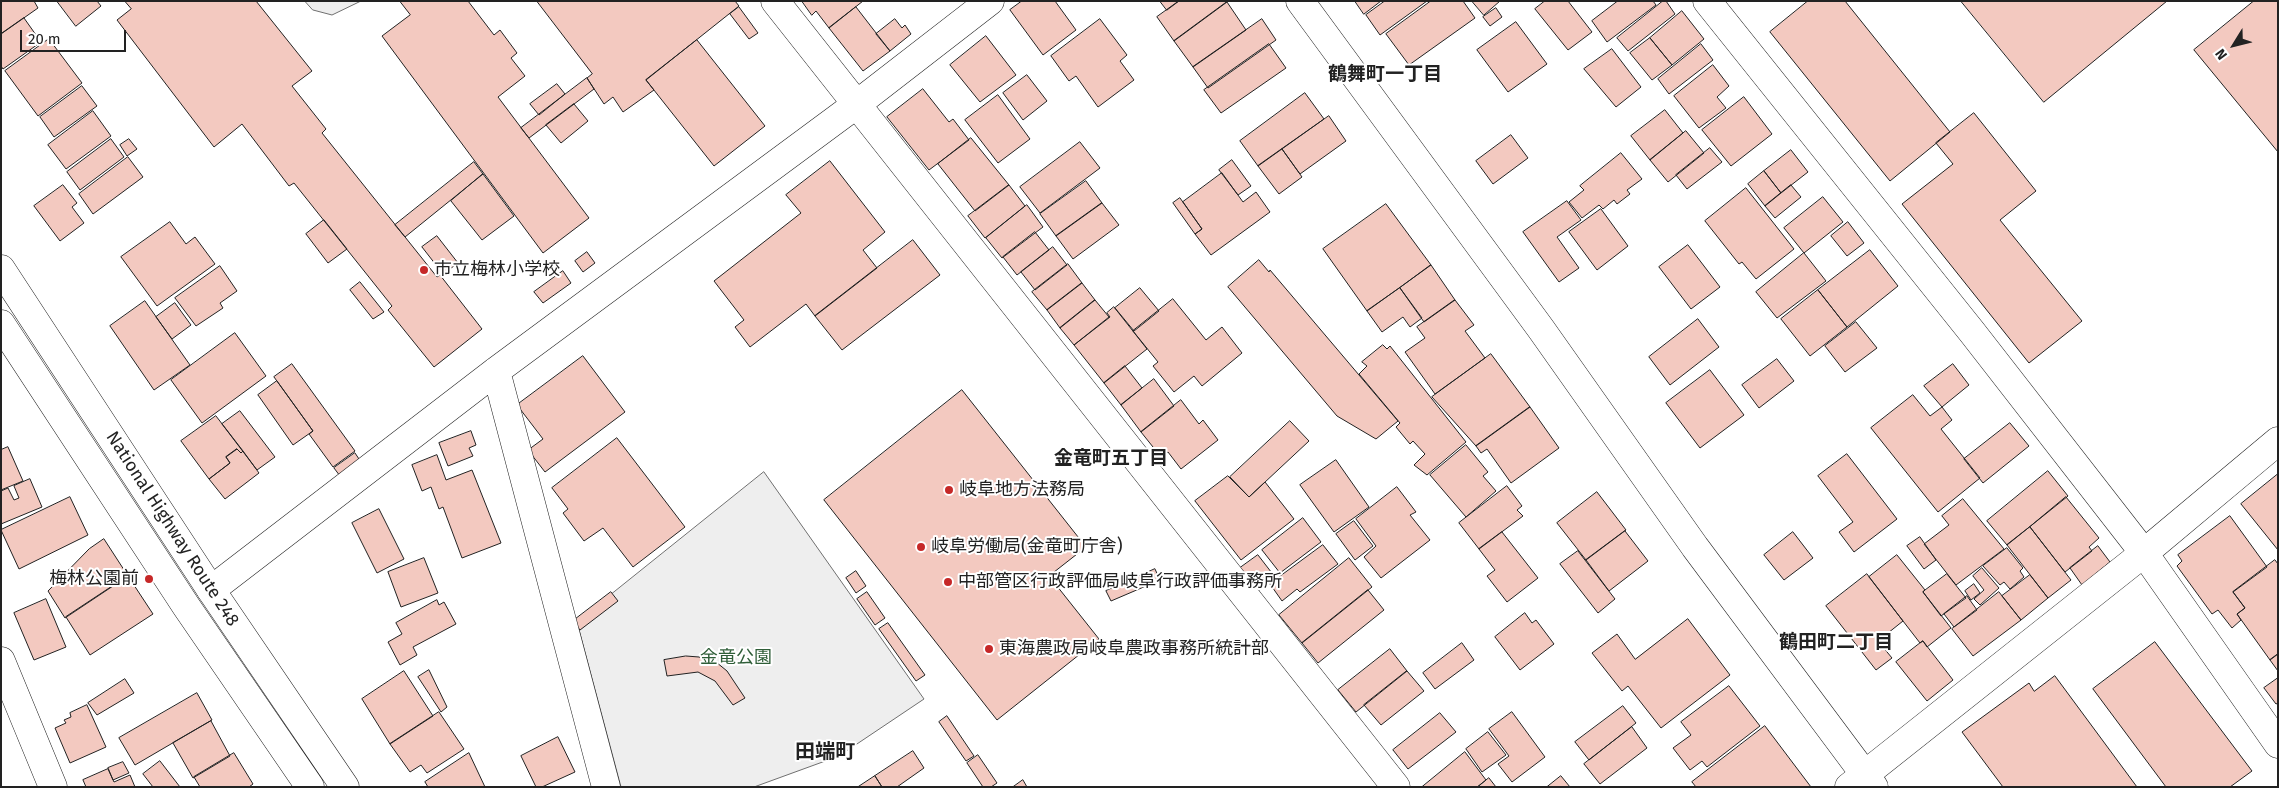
<!DOCTYPE html>
<meta charset="utf-8">
<style>
body{margin:0}
#map{position:relative;width:2279px;height:788px;overflow:hidden;background:#fff;font-family:"Fira Sans",sans-serif}
canvas{display:block}
.frame{position:absolute;inset:0;border:2px solid #222;pointer-events:none}
.north{position:absolute;left:2209px;top:20px;width:50px;height:50px;-webkit-text-stroke:4px #fff;paint-order:stroke;rotate:234deg;font-size:14px;font-weight:700;line-height:20px;text-align:center;color:#222}
.north::after{content:'';display:block;margin:auto;width:18px;height:22px;background:#222;clip-path:polygon(50% 0,100% 100%,50% 72%,0 100%)}
.scale{position:absolute;left:20px;top:30px;width:106px;height:22px;box-sizing:border-box;border:2px solid #222;border-top:0;padding-left:6px;font-size:15px;line-height:18px;white-space:nowrap;color:#222;-webkit-text-stroke:4px #fff;paint-order:stroke}
</style>
<div id="map">
<canvas width="2279" height="788"></canvas>
<div class="frame"></div>
<div class="north">N</div>
<div class="scale">20 m</div>
</div>
<script>
const ctx = document.querySelector('canvas').getContext('2d');
ctx.lineJoin = 'round';
function paint(path, color) { ctx.fillStyle = color; ctx.fill(path, 'evenodd'); }
function stroke(path, color, width, dash) { ctx.strokeStyle = color; ctx.lineWidth = width; ctx.lineCap = dash ? 'butt' : 'round'; ctx.setLineDash(dash || []); ctx.stroke(path); }
function drawText(font, color, halo, rows, align = 'center') {
  ctx.font = font + ' "Fira Sans","Noto Sans JP",sans-serif'; ctx.lineWidth = 4; ctx.setLineDash([]); ctx.textBaseline = 'middle'; ctx.strokeStyle = halo; ctx.fillStyle = color; for (const [text, x, y, turn = 0] of rows) {
    ctx.save(); ctx.translate(x, y); ctx.rotate((+turn || 0) * Math.PI / 180); ctx.textAlign = isNaN(turn) ? turn : align; if (halo) ctx.strokeText(text, 0, 0); ctx.fillText(text, 0, 0); ctx.restore();
  }
}
const green = new Path2D(`
 M305,1H361L332,15L313,10Z
 M764,472L924,699L839,756L754,787H621L577,622Z`);
paint(green, '#eee');
stroke(green, '#6f6f6f', 1);
const building = new Path2D(`
 M1,1H34L38,8L1,34Z
 M57,1H97L101,6L76,26Z
 M125,1H256L312,71L292,86L326,129L322,133L437,277L440,275L482,329L434,367L388,310L392,306L294,183L289,186L242,124L214,147L117,20L131,9Z
 M400,1H468L494,35L500,30L517,53L511,58L525,76L498,97L589,218L543,253L382,36L410,15Z
 M537,1H735L739,6L646,80L654,90L623,112L613,97L604,104L587,78L592,74Z
 M802,1H863L829,28L816,11L812,15Z
 M1022,1H1055L1076,30L1043,55L1010,10Z
 M1160,1H1179L1167,10Z
 M1179,1H1226L1227,2L1174,41L1157,17Z
 M1355,1H1381L1364,14Z
 M1385,1H1427L1380,35L1366,15Z
 M1431,1H1463L1475,18L1409,65L1386,34Z
 M1472,1H1500L1484,15Z
 M1545,1H1568L1592,32L1568,50L1535,9Z
 M1618,1H1653L1656,5L1607,42L1592,21Z
 M1663,1H1666L1675,14L1628,51L1617,38Z
 M1808,1H1845L1950,132L1890,181L1770,32Z
 M1961,1H2167L2044,102Z
 M2254,1H2278V152L2194,50Z
 M1227,2L1246,30L1193,67L1174,41Z
 M739,7L758,33L749,39L730,14Z
 M856,7L890,51L863,71L829,28Z
 M1496,8L1502,17L1490,26L1483,17Z
 M1682,11L1704,39L1672,65L1650,38Z
 M24,18L41,42L3,69L1,66V34Z
 M895,19L902,28L905,25L911,34L890,51L876,34Z
 M1100,19L1127,55L1120,61L1134,80L1098,107L1076,76L1069,81L1051,56Z
 M1262,19L1276,40L1208,88L1193,67Z
 M1516,22L1547,64L1508,92L1477,50Z
 M986,36L1016,75L980,102L950,65Z
 M1650,38L1672,65L1652,80L1630,53Z
 M49,39L82,83L38,116L5,71Z
 M697,40L765,126L714,166L646,80Z
 M1269,44L1286,68L1221,113L1204,90Z
 M1701,44L1713,60L1669,94L1658,79Z
 M1612,49L1641,87L1616,107L1584,69Z
 M1713,65L1729,86L1717,97L1726,108L1699,128L1674,96Z
 M1027,75L1047,101L1023,120L1003,93Z
 M587,78L594,89L529,138L521,128Z
 M557,84L565,94L539,115L530,104Z
 M82,86L97,106L54,137L40,117Z
 M923,89L949,122L953,119L969,140L929,170L887,117Z
 M1305,93L1324,119L1258,166L1240,141Z
 M998,95L1030,139L998,163L965,120Z
 M1744,97L1772,134L1731,166L1702,130Z
 M574,104L588,121L561,143L546,125Z
 M1665,110L1683,133L1650,160L1631,136Z
 M93,111L111,136L66,169L48,145Z
 M1974,113L2036,191L2000,220L2082,321L2029,363L1902,204L1953,164L1936,143Z
 M1329,116L1346,141L1300,174L1282,149Z
 M1686,131L1704,153L1668,182L1650,160Z
 M1511,135L1528,158L1493,184L1476,161Z
 M971,138L1009,185L975,211L938,164Z
 M111,139L124,157L80,190L67,172Z
 M129,139L137,149L127,156L120,145Z
 M1080,142L1100,168L1040,213L1020,187Z
 M1710,148L1722,162L1687,189L1676,175Z
 M1282,149L1302,177L1279,194L1258,166Z
 M1791,150L1808,172L1781,193L1764,171Z
 M1621,153L1642,179L1627,190L1630,194L1617,204L1614,200L1603,209L1599,205L1582,218L1569,202L1584,190L1580,186Z
 M128,157L143,177L93,214L79,194Z
 M1232,160L1251,186L1238,195L1219,170Z
 M830,161L885,232L863,250L877,268L815,316L806,304L750,347L735,327L744,320L714,281L801,213L786,195Z
 M474,162L483,174L405,237L395,225Z
 M1764,171L1781,193L1765,206L1748,184Z
 M1222,173L1243,202L1256,192L1270,212L1211,255L1195,234L1202,229L1183,202Z
 M483,174L514,216L482,240L451,201Z
 M1086,181L1102,203L1056,236L1040,214Z
 M63,185L77,203L72,207L84,223L60,241L34,206Z
 M1009,185L1025,206L985,238L968,216Z
 M1791,185L1801,197L1775,218L1765,206Z
 M1746,188L1794,249L1756,279L1742,262L1739,264L1705,221Z
 M1823,197L1843,222L1804,253L1784,228Z
 M1180,198L1202,229L1195,234L1173,203Z
 M1567,201L1581,220L1557,237L1579,268L1559,282L1523,232Z
 M1102,203L1119,225L1073,259L1056,236Z
 M1386,204L1431,265L1367,311L1323,249Z
 M1027,205L1043,227L1002,258L986,238Z
 M1601,209L1628,246L1597,270L1569,232Z
 M324,220L347,249L328,263L306,234Z
 M170,222L186,244L195,237L215,264L157,306L121,257Z
 M1848,222L1864,243L1847,256L1831,236Z
 M1035,232L1049,250L1017,275L1003,257Z
 M437,236L458,263L443,274L422,247Z
 M913,240L940,275L842,350L815,316Z
 M1688,245L1720,287L1691,309L1659,267Z
 M1053,247L1067,265L1035,290L1021,272Z
 M1870,250L1898,286L1847,327L1818,290Z
 M587,252L595,263L583,272L575,261Z
 M1804,253L1826,281L1777,318L1756,292Z
 M1259,260L1269,272L1270,270L1398,421L1376,439L1337,416L1228,287Z
 M1068,264L1082,283L1047,310L1032,292Z
 M1431,265L1455,300L1424,322L1400,288Z
 M220,266L237,291L220,303L223,308L196,326L175,298Z
 M563,271L571,283L543,303L534,292Z
 M360,282L384,312L373,319L350,290Z
 M1082,283L1095,300L1060,328L1047,310Z
 M1140,288L1159,311L1134,331L1115,308Z
 M1400,288L1422,318L1410,327L1403,317L1382,332L1367,311Z
 M1818,290L1847,327L1810,356L1781,319Z
 M1173,299L1206,340L1222,327L1242,353L1202,386L1194,376L1174,392L1153,366L1158,362L1133,331Z
 M1095,300L1109,317L1074,345L1060,328Z
 M1455,300L1474,325L1465,331L1485,358L1435,394L1405,352L1425,338L1417,327Z
 M145,301L190,365L154,390L110,326Z
 M175,303L191,325L172,339L156,317Z
 M1114,307L1147,349L1104,383L1074,345L1110,317L1107,313Z
 M1698,319L1719,347L1670,385L1649,357Z
 M1856,322L1877,348L1845,372L1825,346Z
 M235,333L266,376L202,423L171,380Z
 M1383,345L1387,349L1390,346L1466,442L1427,475L1414,465L1425,454L1413,441L1410,444L1396,427L1400,423L1359,374L1367,366L1362,362Z
 M1491,354L1530,407L1476,446L1432,397Z
 M583,356L625,412L545,472L528,450L543,439L517,405Z
 M1777,359L1794,381L1759,408L1742,385Z
 M292,364L355,451L333,467L309,434L313,431L274,377Z
 M1953,364L1969,385L1942,407L1924,386Z
 M1125,366L1142,388L1121,405L1104,383Z
 M1710,370L1744,415L1700,448L1666,403Z
 M1154,379L1174,406L1141,432L1121,405Z
 M277,381L313,431L293,445L258,395Z
 M962,390L1086,547L1049,576L1099,639L997,720L824,500Z
 M1913,395L1930,416L1942,407L1952,420L1941,429L1980,478L1938,512L1871,428Z
 M1181,400L1199,424L1203,420L1218,440L1181,469L1168,452L1161,457L1141,432Z
 M1530,407L1559,448L1511,483L1487,449L1481,453L1476,446Z
 M240,411L275,457L257,470L222,424Z
 M216,416L243,451L241,453L237,449L226,457L230,463L209,479L181,441Z
 M1290,421L1309,441L1249,497L1230,477Z
 M2010,423L2029,446L1983,483L1964,459Z
 M471,431L476,445L469,448L473,456L448,466L439,443Z
 M617,438L685,527L633,567L603,528L584,541L563,513L568,509L552,488Z
 M1466,445L1488,472L1483,476L1496,491L1466,517L1430,475Z
 M8,447L23,481L1,490V450Z
 M237,449L241,453L243,451L259,473L225,499L209,479L230,463L226,457Z
 M355,453L361,462L340,476L334,468Z
 M1847,454L1897,519L1854,552L1839,532L1853,522L1818,476Z
 M437,455L446,480L472,470L501,543L462,558L443,507L439,509L431,487L422,491L412,465Z
 M1336,460L1369,507L1334,532L1300,485Z
 M2048,471L2068,496L2007,545L1987,521Z
 M2278,474V550L2241,504Z
 M1228,476L1249,497L1265,482L1294,519L1241,560L1195,501Z
 M30,479L42,507L1,524V491L8,488L14,500L19,498L14,486Z
 M1507,486L1522,506L1517,510L1523,516L1479,549L1459,523Z
 M1397,487L1416,512L1410,515L1430,540L1381,578L1364,557L1376,546L1356,519Z
 M1597,492L1626,530L1586,560L1557,523Z
 M70,497L88,535L19,569L1,530Z
 M2066,497L2099,538L2089,547L2092,551L2065,572L2030,527Z
 M1963,499L2004,549L1956,585L1924,544L1949,525L1942,516Z
 M379,509L404,559L377,573L352,523Z
 M2230,516L2267,567L2233,592L2245,608L2237,614L2241,620L2232,628L2218,610L2212,614L2177,566L2182,561L2178,555Z
 M1303,518L1321,542L1280,573L1262,550Z
 M1354,521L1373,546L1355,560L1336,534Z
 M2030,527L2071,580L2048,598L2007,545Z
 M1625,531L1648,561L1609,591L1586,560Z
 M1502,532L1538,578L1507,602L1487,576L1495,570L1479,549Z
 M1793,532L1813,558L1784,580L1764,555Z
 M1920,537L1936,560L1924,569L1907,546Z
 M104,539L128,576L65,618L48,591L89,549Z
 M1323,545L1338,564L1300,592L1297,589L1282,601L1270,584Z
 M2098,546L2110,562L2082,585L2070,568Z
 M2007,548L2023,568L2020,571L2024,577L2010,589L2004,582L2000,585L1983,566Z
 M1578,551L1615,599L1598,613L1560,564Z
 M1258,555L1275,577L1258,591L1240,568Z
 M1897,555L1925,590L1923,592L1951,628L1927,647L1923,641L1920,643L1869,577Z
 M424,558L438,593L401,607L388,572Z
 M1349,558L1372,587L1302,643L1279,615Z
 M2275,560L2278,564V654L2270,660L2237,614L2245,608L2233,592Z
 M1982,568L1999,588L1980,605L1974,599L1984,590L1973,576Z
 M1155,569L1160,580L1111,601L1106,591Z
 M856,571L866,586L856,593L846,578Z
 M1867,574L1903,621L1878,641L1892,658L1876,670L1826,606Z
 M1947,574L1966,598L1941,616L1923,592Z
 M2030,575L2048,598L2021,620L2002,596Z
 M128,576L153,614L90,655L66,617Z
 M1974,584L1980,593L1971,600L1965,591Z
 M1368,590L1384,610L1318,663L1302,643Z
 M611,592L618,601L580,630L573,621Z
 M867,592L885,618L875,625L857,599Z
 M1999,592L2021,620L1973,656L1952,629Z
 M1967,596L1977,610L1954,627L1944,614Z
 M46,599L66,647L34,660L14,613Z
 M437,600L439,605L444,602L456,624L413,647L417,655L400,665L388,642L402,634L396,623Z
 M1525,613L1532,623L1536,620L1554,644L1520,670L1495,637Z
 M1688,619L1730,675L1661,728L1628,686L1622,691L1592,653L1617,634L1635,659Z
 M888,623L925,675L916,681L879,629Z
 M1923,641L1953,680L1927,701L1896,662Z
 M2155,642L2252,771L2230,787H2166L2093,689Z
 M1462,643L1474,660L1435,689L1423,673Z
 M1390,649L1407,671L1356,712L1338,690Z
 M2278,654V671L2270,660Z
 M686,656L699,657L716,662L727,671L745,698L733,705L715,681L698,672L667,676L664,660Z
 M429,670L447,707L441,712L418,677Z
 M404,671L433,716L390,744L362,699Z
 M1407,671L1424,691L1381,725L1364,705Z
 M2055,676L2137,787H2003L1962,732L2029,683L2034,691Z
 M2278,678V703L2276,704L2264,688Z
 M125,679L134,693L97,715L88,703Z
 M1729,686L1760,726L1707,767L1702,761L1690,770L1673,748L1691,735L1681,722Z
 M197,693L212,720L135,765L119,738Z
 M87,705L106,747L70,763L55,728L66,723L64,720L71,717L70,713Z
 M1623,706L1636,723L1589,760L1575,742Z
 M439,712L464,749L427,773L421,765L410,772L390,744Z
 M1512,712L1545,757L1512,782L1498,764L1509,756L1489,729Z
 M1440,713L1456,732L1408,769L1393,750Z
 M947,716L974,756L966,761L939,722Z
 M211,721L230,756L193,778L173,743Z
 M1765,726L1811,787H1696L1692,782Z
 M1632,727L1647,748L1600,784L1584,764Z
 M1488,732L1506,755L1482,772L1466,749Z
 M558,737L575,772L542,787H536L521,756Z
 M913,751L924,768L897,787H882L875,776Z
 M1465,752L1486,780L1477,787H1422Z
 M234,753L253,784L249,787H200L194,777Z
 M469,753L485,787H428L425,782Z
 M978,755L997,783L991,787H983L967,763Z
 M160,761L180,787H153L143,774Z
 M123,762L129,773L113,780L108,768Z
 M108,769L114,782L130,775L135,787H86L83,780Z
 M875,776L882,787H858Z
 M1561,776L1570,787H1547Z
 M1489,778L1496,787H1478Z
 M1023,780L1027,787H1013Z`);
paint(building, '#f3c9c0');
stroke(building, '#222', 1);
const minor = new Path2D(`
 M775,1L1396,787
 M1300,1L1541,329L1695,547L1874,787
 M1707,1L1972,332L2144,553L2278,744
 M496,371L606,787
 M211,590L496,371L857,104L990,1
 M1,661L53,787
 M1849,787L2144,553L2278,441`);
const highway = new Path2D(`
 M1,269L211,590L345,787
 M1,324L186,606L310,787`);
stroke(minor, '#222', 29);
stroke(highway, '#222', 29);
stroke(minor, '#fff', 28);
stroke(highway, '#fff', 28);
for (const [x, y, r, color] of [
 [424,270,5,"#c62828"],
 [949,490,5,"#c62828"],
 [921,547,5,"#c62828"],
 [149,579,5,"#c62828"],
 [948,582,5,"#c62828"],
 [989,649,5,"#c62828"]
]) { const dot = new Path2D(); dot.arc(x, y, r, 0, 2 * Math.PI); ctx.fillStyle = color; ctx.fill(dot); stroke(dot, '#fff', 2); }
drawText('18px', '#222', '#fff', [
 ["市立梅林小学校",434,270],
 ["岐阜地方法務局",959,490],
 ["岐阜労働局(金竜町庁舎)",931,547],
 ["梅林公園前",139,579,"right"],
 ["中部管区行政評価局岐阜行政評価事務所",958,582],
 ["東海農政局岐阜農政事務所統計部",999,649]
], 'left');
drawText('18px', '#222', '#fff', [
 ["National Highway Route 248",172,529,57]
]);
drawText('18px', '#2f5e38', '#fff', [
 ["金竜公園",736,658]
]);
drawText('bold 19px', '#222', '#fff', [
 ["鶴舞町一丁目",1385,75],
 ["金竜町五丁目",1111,459],
 ["鶴田町二丁目",1836,643]
]);
drawText('bold 20px', '#222', '#fff', [
 ["田端町",825,752]
]);
</script>
